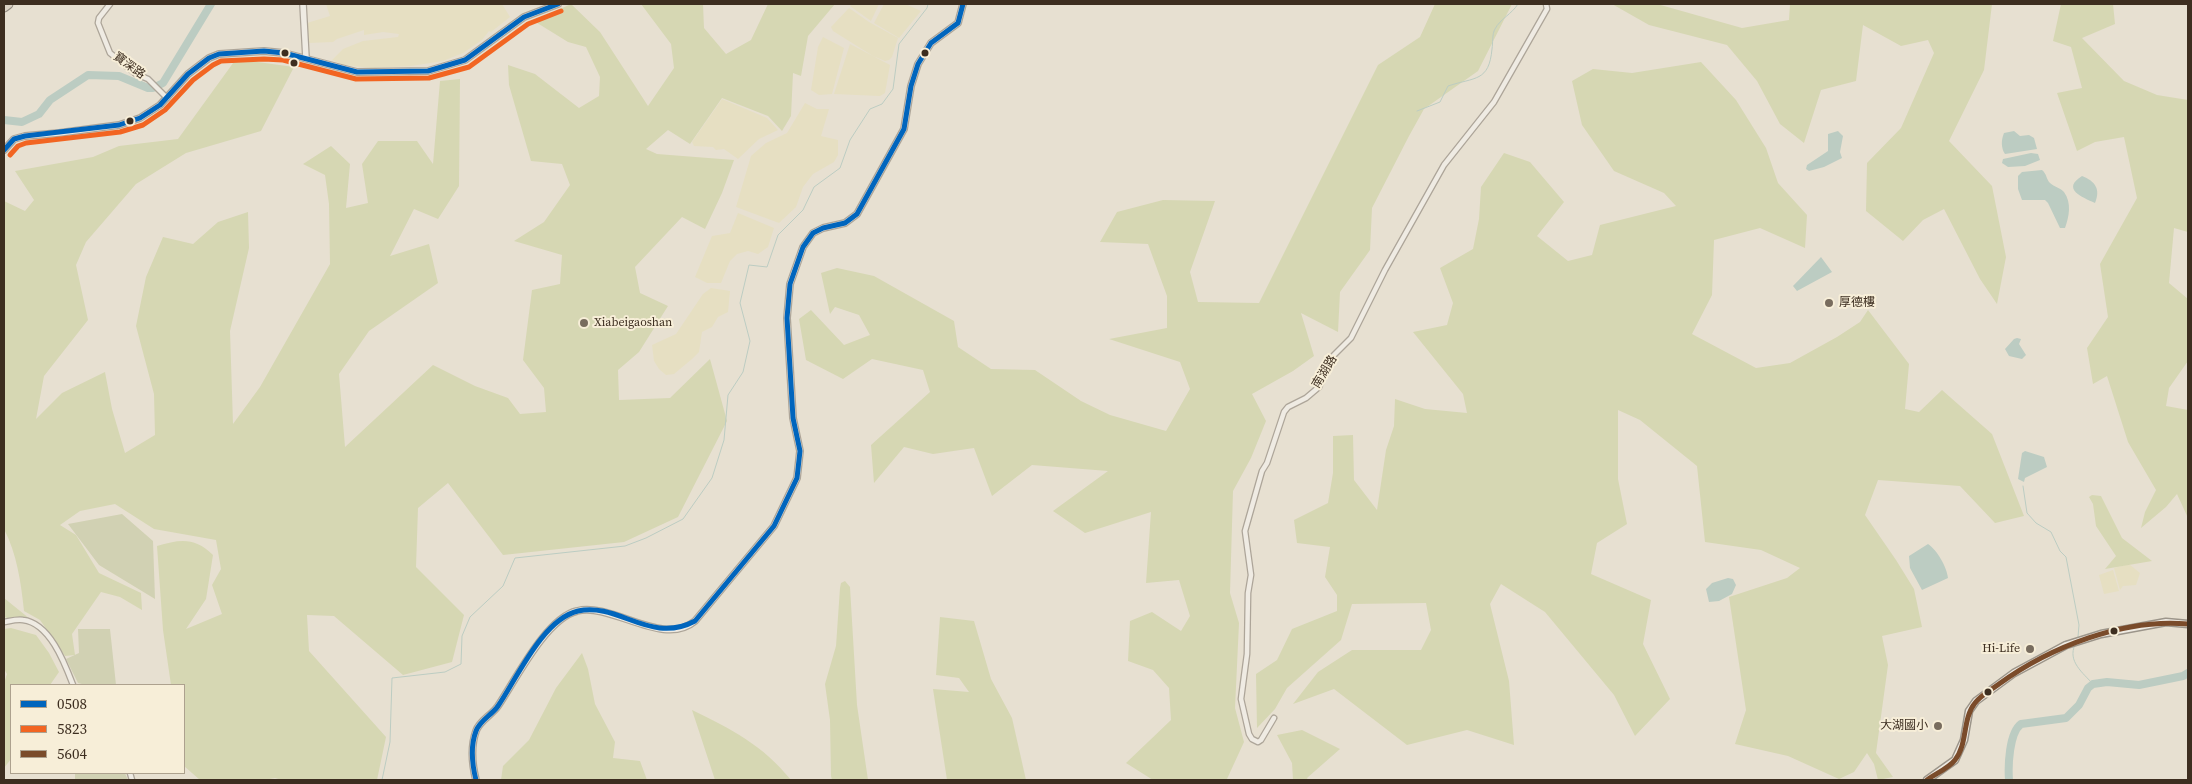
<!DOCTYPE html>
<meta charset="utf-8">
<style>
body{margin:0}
#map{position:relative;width:2192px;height:784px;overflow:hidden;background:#e7e0d1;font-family:"Source Serif 4",serif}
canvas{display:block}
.frame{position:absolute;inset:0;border:5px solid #3d2e20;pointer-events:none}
.legend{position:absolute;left:10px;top:684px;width:175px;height:90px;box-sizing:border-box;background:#f7eed8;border:1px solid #ada18e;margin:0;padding:6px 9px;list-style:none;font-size:15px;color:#3d2e20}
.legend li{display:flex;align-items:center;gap:10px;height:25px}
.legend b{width:25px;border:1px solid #ada18e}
</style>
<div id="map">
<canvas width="2192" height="784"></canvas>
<div class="frame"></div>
<ul class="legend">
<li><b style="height:6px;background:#0065bd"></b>0508</li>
<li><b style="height:6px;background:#f26522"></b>5823</li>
<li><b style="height:6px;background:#7a4b2a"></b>5604</li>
</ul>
</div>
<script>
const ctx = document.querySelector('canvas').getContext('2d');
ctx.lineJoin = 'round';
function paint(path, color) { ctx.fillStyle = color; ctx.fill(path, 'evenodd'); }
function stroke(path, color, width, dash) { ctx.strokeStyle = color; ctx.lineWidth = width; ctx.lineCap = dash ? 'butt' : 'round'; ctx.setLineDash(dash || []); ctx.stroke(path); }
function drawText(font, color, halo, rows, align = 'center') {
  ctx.font = font + ' "Source Serif 4","Noto Sans TC",serif'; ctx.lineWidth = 4; ctx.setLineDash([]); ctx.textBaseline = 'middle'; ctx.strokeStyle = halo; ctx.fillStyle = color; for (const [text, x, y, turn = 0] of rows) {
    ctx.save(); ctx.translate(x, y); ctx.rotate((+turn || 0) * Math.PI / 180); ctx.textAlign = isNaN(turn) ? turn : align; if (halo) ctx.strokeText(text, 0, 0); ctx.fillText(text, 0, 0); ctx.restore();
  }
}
paint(new Path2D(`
 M326,4H502L510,17L491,32L489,31L482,40L463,53L443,61L411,66L371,68L344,65L332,60L343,49L363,41L398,37L399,34L383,32L364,35V30L337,39L333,42L308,43L307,23L330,16Z
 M852,4H879L871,21L850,6Z
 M884,4H905L921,11L899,38L874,23Z
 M849,8L869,22L898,38L892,57L889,60L885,61L873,56L833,31L831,27Z
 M823,37L844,48L832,94L819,95L811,90L818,47Z
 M850,44L890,65L885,93L880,96L834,94Z
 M722,99L767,118L778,130L759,139L738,159L724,149L716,150L713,147L694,146L692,142Z
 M805,103L817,109H829L821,136L838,140V155L834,162L813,174L803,187L796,207L779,223L736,207L751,156L766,143L787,133Z
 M738,213L774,228L768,247L758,254L748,251L737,254L730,261L721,283H707L695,277L712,236L730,233Z
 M711,288L730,291L728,312L718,317L712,327L702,332L699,352L692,359L674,374L666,375L659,369L654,361L652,345L676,334L703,294Z
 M2129,564L2140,573L2136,585L2123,586L2120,590L2114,568Z
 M2113,570L2119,591L2104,594L2099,575Z`), '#e6dfc2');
paint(new Path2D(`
 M571,4L600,32L648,106L674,68L671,44L641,4H703L704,28L726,54L751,40L768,4H835L808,36L801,76L793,73L791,116L782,131L768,116L722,98L690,144L668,130L646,149L657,154L734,160L722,193L705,229L682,217L635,267L640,293L668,306L639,352L618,370L619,400L670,398L710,359L727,421L678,517L624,542L503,555L448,483L418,508L416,567L464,615L452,662L403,675L334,616L307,615L309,651L386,737L377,780H282L275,778L264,780H200L184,766V685H171L163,630L157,546C180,539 195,537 213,555L206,599L186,629L222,614L212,585L221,569L216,540L154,529L115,504L80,511L60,525L76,535L99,573L141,593L142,610L120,597L101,592L72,634L75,655L65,656L40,620L24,611C21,583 17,554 4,529V201L25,211L34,200L15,171L93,157L119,146L178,139L236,59L294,67L261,131L186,153L136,184L86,242L76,265L88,320L44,376L36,419L62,393L105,372L112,409L125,453L155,435L154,394L136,326L146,277L163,237L193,244L218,222L248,212L249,248L230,331L233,424L260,387L330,264L329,204L325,175L303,164L331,146L350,164L346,208L368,203L362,164L378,141H417L433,164L440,81L460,79L459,186L438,219L414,209L390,256L429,244L438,283L369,331L339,374L345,447L433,365L475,386L508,398L520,414L546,412L544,388L523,360L532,290L560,284L562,255L514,241L544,222L570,185L562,164L531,161L509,85L508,65L535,74L579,108L599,96L600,77L586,47L568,42L534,21Z
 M1435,4H1512L1478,71L1424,109L1409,136L1372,208L1370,250L1340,292L1338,332L1301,313L1314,356L1293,371L1252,394L1266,421L1251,458L1233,491L1230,593L1239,623L1235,708L1244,742L1227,779L1232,780H1153L1126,763L1171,720L1169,688L1153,670L1128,661L1130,621L1152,612L1181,631L1190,616L1179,580L1146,583L1151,512L1085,533L1053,511L1108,471L1032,465L992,496L974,448L933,454L904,447L874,483L871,445L930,392L923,370L872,359L843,379L806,360L799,319L811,310L844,345L870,335L859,315L835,307L830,314L821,273L837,268L874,276L954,321L958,347L991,369L1035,370L1081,401L1110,415L1166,431L1190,389L1180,362L1109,339L1167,328V296L1148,244L1100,242L1117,212L1163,200L1215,201L1190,272L1198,302L1259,303L1378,65L1420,37Z
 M1612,4H1657L1742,28L1789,20L1790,4H1992L1984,70L1949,141L1992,186L2006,257L1997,304L1980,279L1944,209L1923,220L1903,241L1866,211L1867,163L1901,128L1934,53L1928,40L1901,46L1863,25L1856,81L1821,90L1804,143L1780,124L1757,81L1727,45L1649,25Z
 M2061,4H2113L2115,24L2082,38L2124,81L2157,95L2188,100V232L2174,228L2169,283L2188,299V361L2169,388L2166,406L2188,410V518L2177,494L2166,507L2141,528L2145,512L2156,490L2128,442L2107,376L2093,384L2087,348L2108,317L2100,264L2137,198L2124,137L2095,142L2077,151L2057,93L2082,88L2071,47L2053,41Z
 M1701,62L1736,100L1766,148L1778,183L1807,215L1805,248L1760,228L1714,240L1712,295L1692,334L1756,368L1790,363L1837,337L1860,322L1868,310L1909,364L1905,409L1919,412L1942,390L1992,434L2024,516L1995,523L1960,486L1878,480L1865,515L1896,560L1914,589L1922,627L1882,636L1888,665L1876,753L1893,777L1878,780L1874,764L1867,753L1854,772L1839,779L1788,756L1735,744L1746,710L1729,597L1787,578L1800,568L1761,550L1705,542L1697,466L1640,420L1618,410V479L1627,524L1597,543L1591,574L1651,600L1643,644L1670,699L1635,736L1614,695L1545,612L1501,584L1490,604L1509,681L1514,745L1467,730L1407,745L1334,689L1293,704L1318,672L1352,650H1421L1431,630L1426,603L1352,604L1341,640L1287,688L1275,709L1257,728L1256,674L1277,660L1292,629L1337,611V595L1325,577L1330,547L1297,543L1294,520L1328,503L1333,473V436L1353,435L1354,480L1377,510L1386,450L1394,426L1395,399L1425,409L1467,413L1463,394L1413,332L1447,325L1453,303L1440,268L1473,249L1479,219L1481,187L1504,153L1530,162L1564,202L1537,236L1568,261L1592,255L1600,225L1676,206L1664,193L1614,171L1582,125L1572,81L1593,69L1632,73Z
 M2092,495L2101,496L2122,538L2152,561L2105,569L2116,556L2096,526L2093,504L2089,497Z
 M845,581L850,587L857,705L868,780H832L831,776L830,720L825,684L836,646L840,588L841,583Z
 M4,598L30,619L33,625L4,617Z
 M940,617L974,621L991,679L1012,718L1026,780H947L933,689L969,692L959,678L936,675Z
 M11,628L36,635L49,653L59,672L50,685H11V759L4,768V683L7,674L4,669V629Z
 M582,653L588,669L595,704L615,742L613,758L640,761L647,780H501L503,766L529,740L556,688Z
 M692,710C731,729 763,745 791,780H715Z
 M1302,730L1340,749L1307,778L1308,780H1293L1292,763L1277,735Z`), '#d6d7b3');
paint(new Path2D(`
 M122,514L153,541L155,599L99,565L68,524Z
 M78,629H110L116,685H86L78,683L66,659L79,653Z
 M75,773H125L128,780H75Z`), '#d1d1b3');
paint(new Path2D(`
 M1838,131L1843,136L1840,152L1842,158L1824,167L1809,171L1806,169L1807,165L1828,151V134Z
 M2014,131L2020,136L2029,135L2034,138L2037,149L2005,154C2001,148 2001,140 2004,133Z
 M2031,153L2038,154L2040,160L2025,166L2008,167L2002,163L2003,159Z
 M2042,170C2047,174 2046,179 2050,183C2054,187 2061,188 2064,192C2072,203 2069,217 2065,228H2060L2048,203L2045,200H2022L2018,189V176L2022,172Z
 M2082,176C2095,181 2101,189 2095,203C2082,197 2061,189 2082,176Z
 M1821,257L1832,272L1797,291L1793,286Z
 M2017,338L2021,339L2019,344L2026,355L2022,359L2009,356L2005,349L2014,339Z
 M2025,451L2044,457L2047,467L2025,478L2024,482L2018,479L2022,453Z
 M1928,544C1937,550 1947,567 1948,578L1922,590L1910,568L1909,556Z
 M1728,578L1733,579L1736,585L1732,594L1719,601L1709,602L1706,589L1712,583Z`), '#bcccc2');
stroke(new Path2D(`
 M1417,111L1440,102L1448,86C1475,77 1489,82 1492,49C1493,43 1492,34 1495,29C1500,19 1512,14 1518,4
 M2023,486L2027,513L2036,523L2051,532L2060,551L2066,557L2079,625L2078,637
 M2075,645C2067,661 2083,673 2093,684
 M382,780L390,742L392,678L445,672L461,664L462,636L470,617L503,586L515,558L625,546L646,538L683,519L712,478L724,440L728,395L743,372L750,341L740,303L749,265L767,267L778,235L803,210L814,187L840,168L850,140L870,109L882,104L893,89L899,44L927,8L928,4`), '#bcccc2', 1);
stroke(new Path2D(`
 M4,120L22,122L39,114L50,100L88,75L119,76L148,88H153L163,83L211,4
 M2009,780C2008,766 2009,733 2021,724L2066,718L2079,705L2088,688L2093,684L2107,682L2139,685L2183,676L2188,673`), '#bcccc2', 8);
const minor = new Path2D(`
 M110,4L99,18L98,23L110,53L136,74L148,79L167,98
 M4,622C10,621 17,619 23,620C50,623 65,664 73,685
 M1274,718L1261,740L1258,742L1252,739L1249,734L1241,699L1247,654L1248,593L1251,575L1245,531L1262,471L1267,463L1284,412L1288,407L1306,398L1319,387L1333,356L1351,338L1385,270L1444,165L1494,102L1547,9L1546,4
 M130,773L132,780`);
const tertiary = new Path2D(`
 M303,4L306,58
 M4,150L14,139L25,136L59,133L119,125L140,118L160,105L188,74L209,58L219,54L264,51L284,53L357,72L428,71L465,60L524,17L558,4
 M476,780C472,764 470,748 476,731C480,720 491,716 498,706C515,681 546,618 577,611C612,602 663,648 695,621L774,526L797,478L800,451L793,418L787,318L790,284L803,247L813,233L823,228L845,223L857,214L904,129L911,86L918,64L931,43L958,23L963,4`);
const secondary = new Path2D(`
 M1927,780L1955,760L1964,740L1969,711L1976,701L2014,673L2066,645L2101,634L2166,622L2188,624`);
const motorway = new Path2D(`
 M4,7L8,4`);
stroke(minor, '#ada599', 7);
stroke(tertiary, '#ada599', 8);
stroke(secondary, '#9c958a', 9);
stroke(motorway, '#928b80', 11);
stroke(minor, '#efebe3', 4.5);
stroke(tertiary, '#efebe3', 5.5);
stroke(secondary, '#efebe3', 6);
stroke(motorway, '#dad1c2', 9);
stroke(new Path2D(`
 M4,150L14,139L25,136L119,125L140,118L160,105L188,74L209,58L219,54L264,51L284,53L357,72L428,71L465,60L524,17L558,4
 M476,780C472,764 470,747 476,731C480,720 492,715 498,706C517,678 543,619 578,611C619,602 650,645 695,621L774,526L797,478L800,451L793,418L787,318L790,284L803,247L813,233L823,228L845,223L857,214L904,129L911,86L918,64L931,43L958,23L963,4`), '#0065bd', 5);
stroke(new Path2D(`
 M10,155L18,146L26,143L120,132L143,125L165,110L193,80L213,65L221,61L264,59L283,60L356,79L429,78L469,67L528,24L561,11`), '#f26522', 5);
stroke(new Path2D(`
 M1927,780C1935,774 1949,768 1955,760C1968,744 1962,719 1975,703C1981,695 1991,690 1999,684C2050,647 2124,618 2188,624`), '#7a4b2a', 5);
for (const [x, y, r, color] of [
 [285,53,4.5,"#3d2e20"],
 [925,53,4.5,"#3d2e20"],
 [294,63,4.5,"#3d2e20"],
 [130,121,4.5,"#3d2e20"],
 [1829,303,5,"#786c5e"],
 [584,323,5,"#786c5e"],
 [2114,631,4.5,"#3d2e20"],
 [2030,649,5,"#786c5e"],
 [1988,692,4.5,"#3d2e20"],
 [1938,726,5,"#786c5e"]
]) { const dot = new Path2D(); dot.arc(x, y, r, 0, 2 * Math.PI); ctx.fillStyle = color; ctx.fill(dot); stroke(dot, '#f7eed8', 2); }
drawText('12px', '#3d2e20', '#f7eed8', [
 ["寶深路",129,66,36],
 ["南湖路",1325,372,-59]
]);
drawText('12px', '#3d2e20', '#f7eed8', [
 ["厚德樓",1839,303],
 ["Xiabeigaoshan",594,323],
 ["Hi-Life",2020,649,"right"],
 ["大湖國小",1928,726,"right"]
], 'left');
</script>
